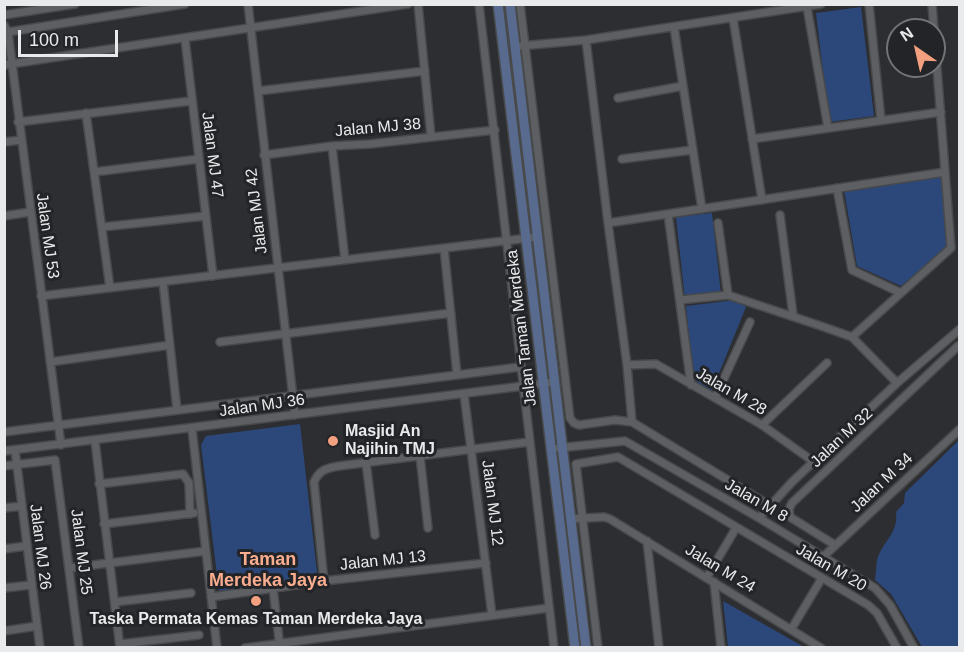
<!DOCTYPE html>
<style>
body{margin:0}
#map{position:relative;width:964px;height:652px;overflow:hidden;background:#2c2e31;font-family:Helvetica,sans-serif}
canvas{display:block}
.frame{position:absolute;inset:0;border:6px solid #e8eaeb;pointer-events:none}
.north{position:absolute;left:886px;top:18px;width:60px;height:60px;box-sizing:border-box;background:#232427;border:2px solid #727375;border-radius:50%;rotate:326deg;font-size:16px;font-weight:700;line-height:24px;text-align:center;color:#e8eaeb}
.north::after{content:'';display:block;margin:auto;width:21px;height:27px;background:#f2a07f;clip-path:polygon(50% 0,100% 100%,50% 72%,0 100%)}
.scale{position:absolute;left:18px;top:30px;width:100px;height:27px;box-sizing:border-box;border:3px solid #e8eaeb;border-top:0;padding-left:8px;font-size:18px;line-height:21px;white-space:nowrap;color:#e8eaeb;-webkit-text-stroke:4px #232427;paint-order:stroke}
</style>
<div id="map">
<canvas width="964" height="652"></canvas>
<div class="frame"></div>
<div class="north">N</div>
<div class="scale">100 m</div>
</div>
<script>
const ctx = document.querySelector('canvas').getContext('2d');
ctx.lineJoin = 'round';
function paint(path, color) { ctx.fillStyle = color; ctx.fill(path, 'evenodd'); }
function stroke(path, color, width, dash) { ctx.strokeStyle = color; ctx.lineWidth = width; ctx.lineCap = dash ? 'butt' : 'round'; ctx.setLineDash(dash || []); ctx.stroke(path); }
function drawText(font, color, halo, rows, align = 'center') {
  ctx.font = font + ' Helvetica,sans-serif'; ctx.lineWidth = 6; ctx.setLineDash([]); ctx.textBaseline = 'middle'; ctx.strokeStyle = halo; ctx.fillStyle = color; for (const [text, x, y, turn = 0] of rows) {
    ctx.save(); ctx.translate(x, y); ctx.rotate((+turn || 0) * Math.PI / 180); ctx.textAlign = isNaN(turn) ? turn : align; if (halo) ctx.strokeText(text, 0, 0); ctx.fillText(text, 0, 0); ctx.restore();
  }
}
paint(new Path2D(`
 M861,7L874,116L829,122L816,13Z
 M941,177L947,248L901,286L857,266L844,190Z
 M712,213L721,294L685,299L676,217Z
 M736,300L746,307L711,393L694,383L686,306Z
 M300,424L318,581L219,591L201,445L206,436Z
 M959,440V647H922L891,594L875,580C876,574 876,566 877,560C882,542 899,533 896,512L904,503L905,493Z
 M723,601L804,647H728Z`), '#2c487b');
const street = new Path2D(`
 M248,4L295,415
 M418,4L431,136
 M479,4L554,648
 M520,4L570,418L574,423L579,425L615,420L632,422L769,505
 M869,4L881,120
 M807,7L828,128
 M4,15L75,4
 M733,18L762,200
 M4,25L8,32L61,445
 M674,27L702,209
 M8,32L185,4
 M185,39L213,276
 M586,40L608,223L627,365L632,422
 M520,46L586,40L821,4
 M4,65L408,4
 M258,91L425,71
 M618,98L683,86
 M86,113L110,288
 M18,122L191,101
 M752,139L941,112
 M4,142L21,140
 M332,146L345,260
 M264,155L332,146L370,144L495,130
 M622,159L692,150
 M94,172L199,159
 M837,188L852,270L901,293
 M668,214L691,385
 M780,215L793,315
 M4,216L30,212
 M608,223L945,172
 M718,223L728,295
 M102,227L206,216
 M444,248L457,375
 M163,282L177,410
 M41,296L537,237
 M680,300L728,295L821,326L852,337L897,383
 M852,337L951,248L932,4
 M220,342L451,313
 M50,362L170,345
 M627,365L656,364L762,425L814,462
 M464,394L492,615
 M715,398L750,322
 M762,425L827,363
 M192,429L217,648
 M4,432L520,367
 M95,441L120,648
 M558,448L625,441L759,518L875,588L890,605L914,648
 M15,450L40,648
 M4,451L555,382
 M420,456L428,528
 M366,462L375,535
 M4,466L55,460L79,648
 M99,484L183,474L189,483L190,514
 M4,508L22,506
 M759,518L792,482L897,383L960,329
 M570,519L604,517L610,519L821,648
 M104,524L194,513
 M647,541L659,648
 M835,545L790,517L789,509L792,503L958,346
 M4,549L26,546
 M823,557L960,429
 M69,568L206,551
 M707,577L736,528
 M324,581L314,482C319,470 327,468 339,466L529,442
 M714,582L721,648
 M4,588L31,585
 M273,588L280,648
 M211,597L324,581L486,563
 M115,602L191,593
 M792,628L822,578
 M4,631L37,626
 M120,644L199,635
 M245,648L549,608
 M598,648L576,464L618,457L868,605L877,613L897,648`);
const secondary = new Path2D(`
 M498,4L575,648
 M510,4L586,648`);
stroke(street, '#48494b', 10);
stroke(secondary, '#48494b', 12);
stroke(street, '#5d5f62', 7);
stroke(secondary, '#586b8e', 9);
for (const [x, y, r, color] of [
 [333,441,6,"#f2a07f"],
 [256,601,6,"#f2a07f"]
]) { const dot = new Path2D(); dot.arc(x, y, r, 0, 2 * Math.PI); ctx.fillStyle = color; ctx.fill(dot); stroke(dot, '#232427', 2); }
drawText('16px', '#e8eaeb', '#232427', [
 ["Jalan MJ 38",378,128,-5],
 ["Jalan MJ 47",212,155,83],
 ["Jalan MJ 42",257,211,-97],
 ["Jalan MJ 53",47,236,82],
 ["Jalan Taman Merdeka",522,328,-97],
 ["Jalan M 28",731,392,30],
 ["Jalan MJ 36",262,406,-8],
 ["Jalan M 32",842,438,-43],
 ["Jalan M 34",882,483,-43],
 ["Jalan M 8",756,501,30],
 ["Jalan MJ 12",492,503,83],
 ["Jalan MJ 26",40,547,83],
 ["Jalan MJ 25",81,552,83],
 ["Jalan MJ 13",383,561,-6],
 ["Jalan M 20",831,568,30],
 ["Jalan M 24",720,569,31]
]);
drawText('bold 16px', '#e8eaeb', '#232427', [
 ["Masjid An",345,432],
 ["Najihin TMJ",345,450],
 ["Taska Permata Kemas Taman Merdeka Jaya",256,620,"center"]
], 'left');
drawText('bold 18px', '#faae8f', '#232427', [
 ["Taman",268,560],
 ["Merdeka Jaya",268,581]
]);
</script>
